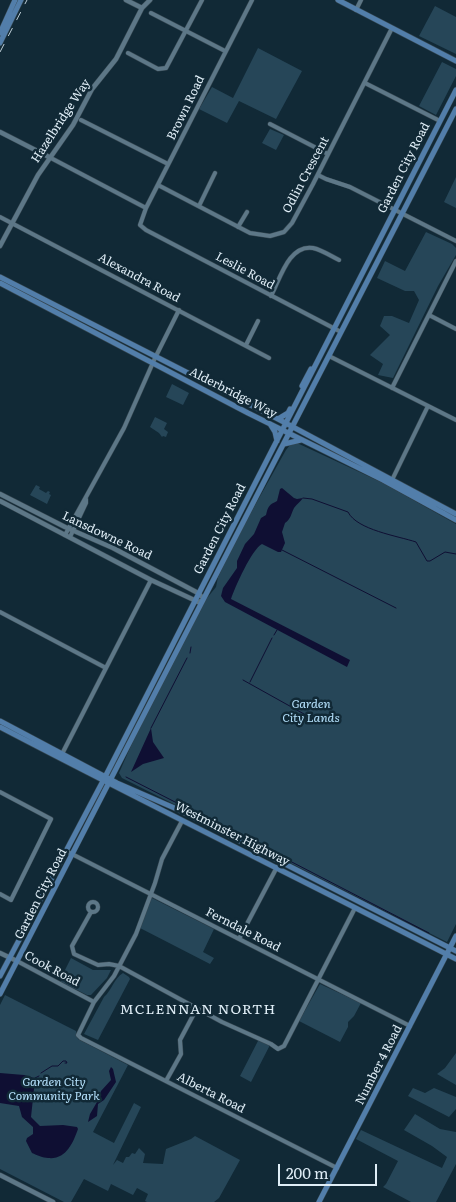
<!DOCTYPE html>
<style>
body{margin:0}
#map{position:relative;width:456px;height:1202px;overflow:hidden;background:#112936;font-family:Literata,serif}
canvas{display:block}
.scale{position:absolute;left:278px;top:1164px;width:99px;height:22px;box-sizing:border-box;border:2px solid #dfedf6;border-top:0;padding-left:6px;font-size:15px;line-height:18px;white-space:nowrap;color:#dfedf6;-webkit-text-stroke:4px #112936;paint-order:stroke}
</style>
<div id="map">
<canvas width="456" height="1202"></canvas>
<div class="scale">200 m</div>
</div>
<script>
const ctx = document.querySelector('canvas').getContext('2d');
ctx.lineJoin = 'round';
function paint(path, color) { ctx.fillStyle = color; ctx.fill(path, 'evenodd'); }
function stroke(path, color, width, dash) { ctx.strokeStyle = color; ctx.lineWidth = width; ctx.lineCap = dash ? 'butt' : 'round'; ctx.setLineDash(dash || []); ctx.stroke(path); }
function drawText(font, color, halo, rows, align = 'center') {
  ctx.font = font + ' Literata,serif'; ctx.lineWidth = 5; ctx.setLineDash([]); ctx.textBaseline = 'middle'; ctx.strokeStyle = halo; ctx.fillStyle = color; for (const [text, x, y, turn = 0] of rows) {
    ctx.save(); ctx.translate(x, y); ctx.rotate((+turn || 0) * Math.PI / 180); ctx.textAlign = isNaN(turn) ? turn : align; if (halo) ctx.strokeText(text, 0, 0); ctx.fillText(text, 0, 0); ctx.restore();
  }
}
paint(new Path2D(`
 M435,6L456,17V54L419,36Z
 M258,48L302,71L276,119L239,101L227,123L199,109L212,87L233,98Z
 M442,62L456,69V76L436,115L419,106Z
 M270,129L284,135L276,150L262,143Z
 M456,177V208L444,202Z
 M426,232L452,244L456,248V255L438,286L393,378L378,375L383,364L370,355L390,335L380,326L384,316H392L409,323L419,300L414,291H405L377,278L385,261L405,271Z
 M172,384L189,393L183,405L166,397Z
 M155,417L167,423L164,429L168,432L166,437L163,436L162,437L159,433L150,427Z
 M297,443L383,483L456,524V924L447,942L122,778L119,773L133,741L203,603L216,587L218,577L240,532L286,450L290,445Z
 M36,485L40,487L39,489L46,493L48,491L50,492L49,494L51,495L47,504L30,495Z
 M152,898L214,929L203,952L214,958L210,964L140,928L150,899Z
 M71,958L93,970H111L107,978L91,995H87L61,982V978Z
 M123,973L129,977L130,979L98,1040L84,1034L104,997C112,990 114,978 123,973Z
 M320,984L361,1003L354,1016L348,1022V1027L340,1042L299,1021Z
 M5,995L76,1031L78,1039L128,1065L93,1132L114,1143L134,1103L141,1107L113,1165L117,1160L123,1163L126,1157H129L132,1153L135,1154L139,1148L145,1154L143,1163L163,1164L166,1149L191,1139L195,1136L240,1160L219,1198L214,1202H147L145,1201L148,1194L137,1188L133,1195L111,1184L108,1191L84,1179L71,1202H64L0,1169V1005Z
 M259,1039L270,1045L251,1082L240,1076Z
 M456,1053V1085L437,1074L445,1068Z
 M413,1088L425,1093L434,1088L456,1097V1109L449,1117L408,1096Z
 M415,1114L440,1129L456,1132V1164L436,1202H411L383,1187L386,1184L398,1161L356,1139L361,1130L442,1168L447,1157L432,1146L404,1130Z`), '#264658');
paint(new Path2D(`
 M282,488L294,498L297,499L303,498C300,502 297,504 294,508C291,514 291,519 285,523L282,532L285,543L281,552H278L262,544C252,549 235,587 231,599L350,660L347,667L225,602L221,596L223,588L237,568V561L245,544L254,534L261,518L266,515C268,506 269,505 277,501L280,489Z
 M151,728L153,742L164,758L143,764L131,772Z
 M111,1067L113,1069L116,1082L104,1100L98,1104L97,1116L88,1122L90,1114L97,1102L101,1091L111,1080L109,1071Z
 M0,1073L24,1075L37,1079L38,1081L34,1089L31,1117L40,1126L63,1125L77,1127L78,1129C73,1143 66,1160 48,1158C43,1158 37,1155 32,1153L26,1141L27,1138L33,1134V1127L22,1117L19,1106L0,1103Z`), '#0f0f33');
stroke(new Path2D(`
 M303,498L312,499L348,512C357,530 398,536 416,542L427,561H430L445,552L456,554
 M282,550L396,608
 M274,635L277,630
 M190,653L191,647
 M243,680L313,719
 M250,682L272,638
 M151,728L187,658
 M126,777L279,855
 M286,859L429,933
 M41,1073L52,1066H58L63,1061H66L67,1063H65
 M35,1078L39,1076`), '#0f0f33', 1);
const minor = new Path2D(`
 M252,0L146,208L140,225L146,230L341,332
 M356,10L361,0
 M151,13L225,51
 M128,53L158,69L166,68L202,0
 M365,83L440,121
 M81,120L168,164
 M270,124L328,154
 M49,157L146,208
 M318,175L326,179L350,187L456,241
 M158,185L250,233L270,236L284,232L292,223L313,184L392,28
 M199,206L215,173
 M0,217L269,358
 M238,227L247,212
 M271,296C280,279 289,244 313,248C322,250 331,256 339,260
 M429,315L456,329
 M246,345L258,321
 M329,356L456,420
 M392,388L456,261
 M392,480L428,406
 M65,535L124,428L155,358L179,310
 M70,537L86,503V499
 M0,612L106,668
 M62,754L151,580
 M0,792L51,819L11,900L0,894
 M182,821L162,859L155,883L136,934L114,976L94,1002L78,1035L81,1038L337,1168
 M66,851L410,1026
 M88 907a5 5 0 1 1 10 0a5 5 0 1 1-10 0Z
 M91,912L72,946L74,954L98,965L109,964L119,966L222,1022L271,1044L278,1049L284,1046L355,908
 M239,939L277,867
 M17,961L94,1002
 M166,1081L181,1054L180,1040L197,1008`);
const tertiary = new Path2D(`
 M126,0L142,8
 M0,132L49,157
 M0,246L38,175L73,125L92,89L116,59L142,8L150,0
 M0,494L65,527L113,548L198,593L203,598
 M0,501L151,580L192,599L198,602L202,601
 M0,953L17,961
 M0,1175L53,1202`);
const secondary = new Path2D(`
 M338,0L456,61
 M0,33L15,0
 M0,43L21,0
 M0,277L278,419L456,514
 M0,283L248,413L383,480L456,520
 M302,386L311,369
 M278,419L288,413L290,409
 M270,424L275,432L277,441
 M284,444L301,440
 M0,721L117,783L179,810L456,951
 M0,727C151,806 304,881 456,959
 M0,976L103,781L456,90
 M0,994L456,109
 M319,1202L456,936`);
stroke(minor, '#364751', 5);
stroke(tertiary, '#364751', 5.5);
stroke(secondary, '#364751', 6);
stroke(minor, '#5d7787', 4);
stroke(tertiary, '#5d7787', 4.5);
stroke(secondary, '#527eaa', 5);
stroke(new Path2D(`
 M0,52L27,0`), '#bfcfd8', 1, [9, 9]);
drawText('12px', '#dfedf6', '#112936', [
 ["Brown Road",186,108,-64],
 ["Hazelbridge Way",61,121,-57],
 ["Garden City Road",404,168,-63],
 ["Odlin Crescent",306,175,-62],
 ["Leslie Road",245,271,28],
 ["Alexandra Road",139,278,28],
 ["Alderbridge Way",233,393,27],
 ["Garden City Road",220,529,-63],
 ["Lansdowne Road",107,536,25],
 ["Westminster Highway",232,834,27],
 ["Garden City Road",41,894,-63],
 ["Ferndale Road",243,930,27],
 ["Cook Road",52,969,28],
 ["Number 4 Road",379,1065,-63],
 ["Alberta Road",211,1093,27]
]);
drawText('italic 12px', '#b4e0fb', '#112936', [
 ["Garden",311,704],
 ["City Lands",311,718],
 ["Garden City",54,1082],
 ["Community Park",54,1096]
]);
ctx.letterSpacing = '1px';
drawText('14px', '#dfedf6', '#112936', [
 ["MCLENNAN NORTH",198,1010]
]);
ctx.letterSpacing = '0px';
</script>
